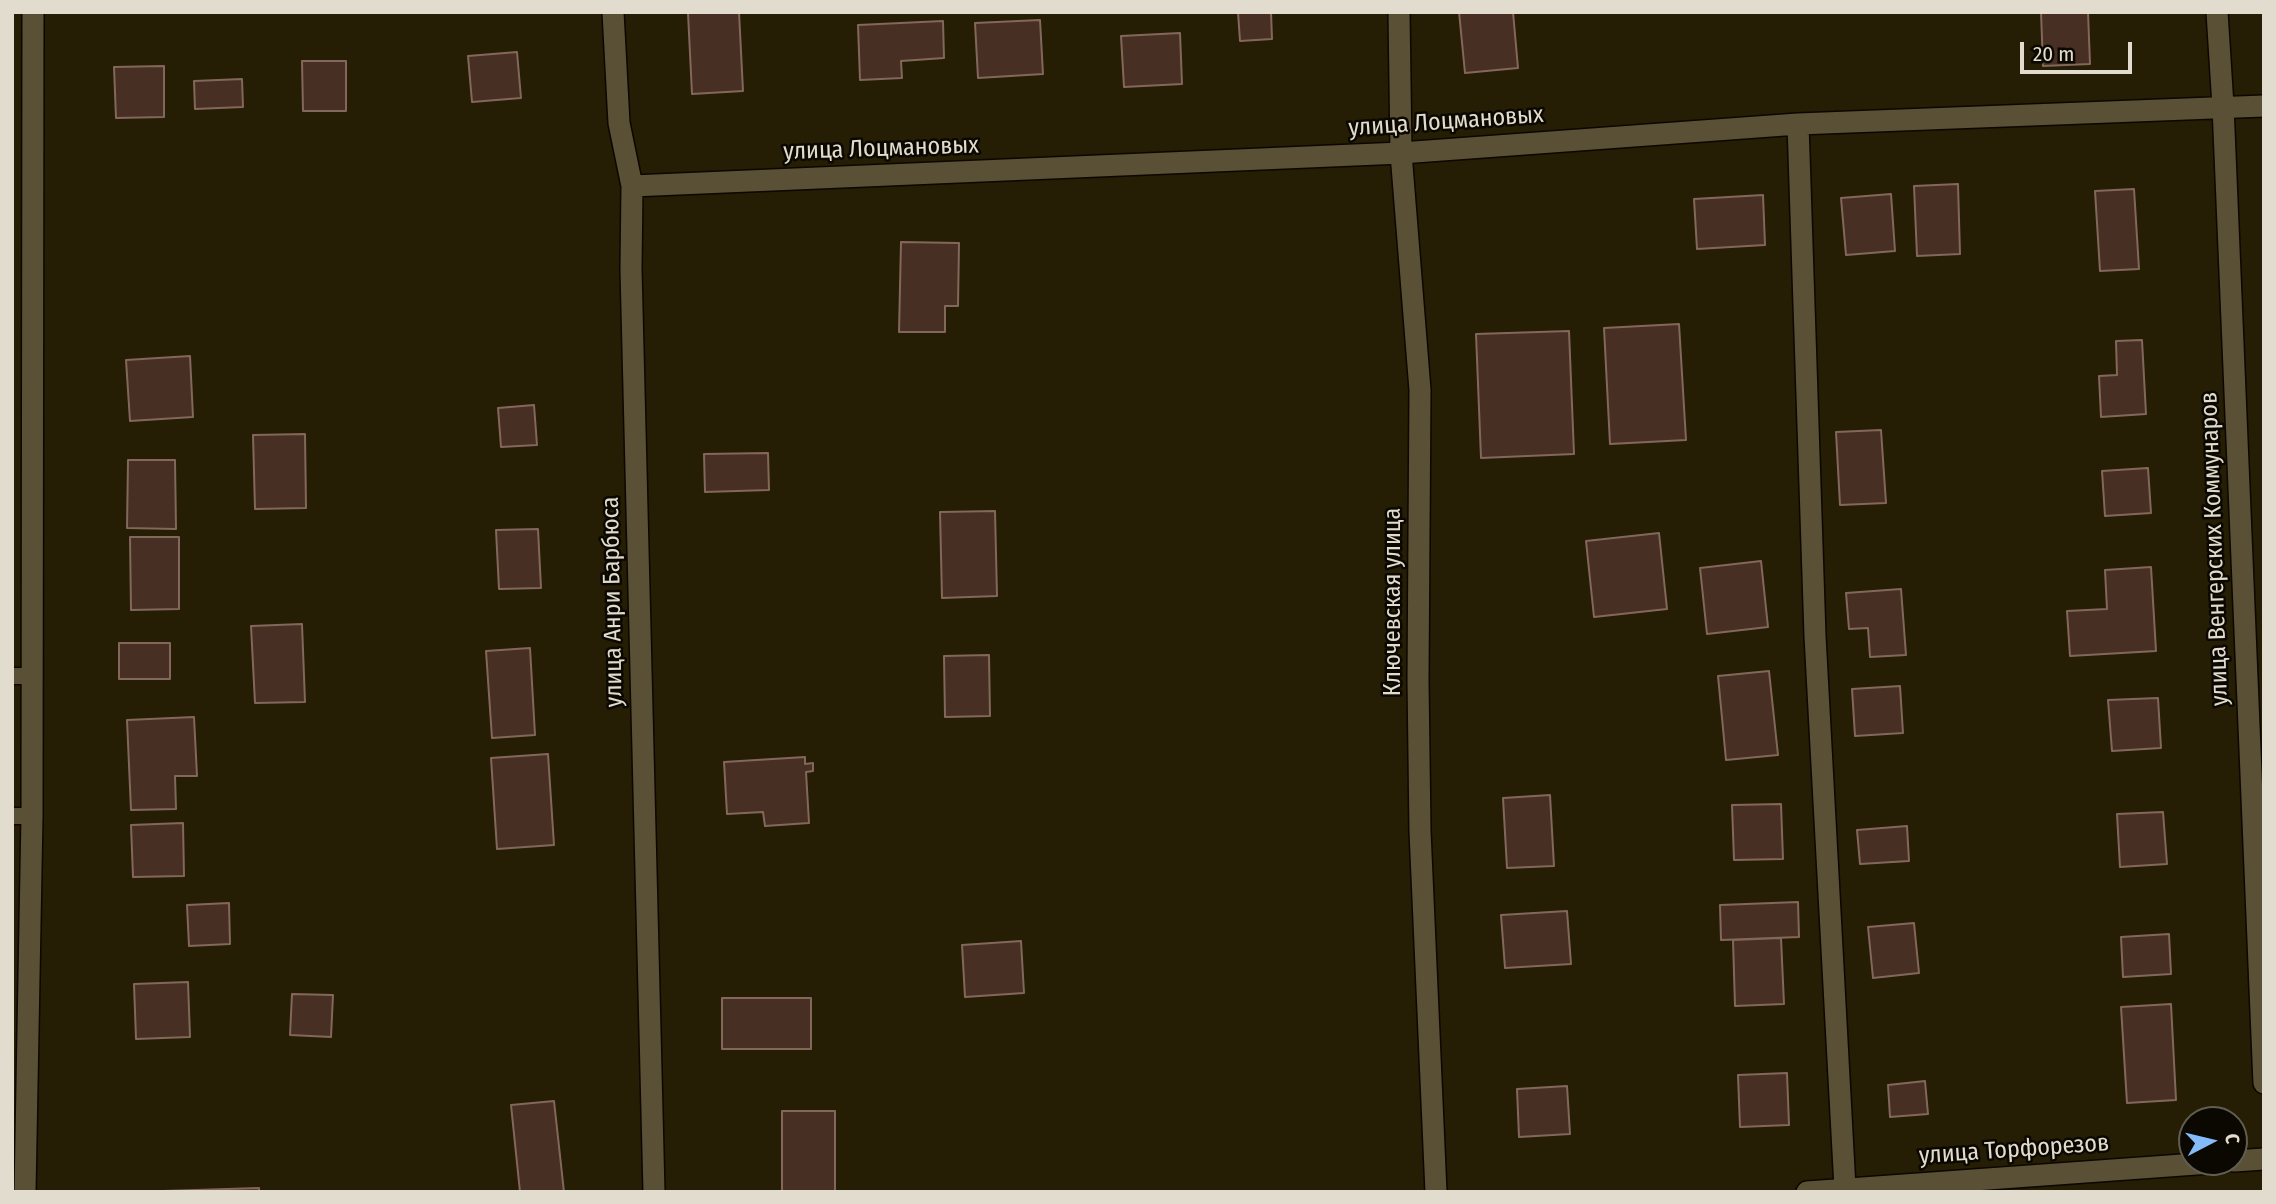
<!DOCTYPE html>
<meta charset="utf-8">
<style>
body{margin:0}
#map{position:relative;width:2276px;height:1204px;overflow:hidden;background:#251d04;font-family:"Fira Sans Condensed",sans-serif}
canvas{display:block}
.frame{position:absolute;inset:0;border:14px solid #e2dcce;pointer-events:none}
.north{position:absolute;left:2178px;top:1106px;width:70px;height:70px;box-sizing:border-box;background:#0b0801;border:2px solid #615d53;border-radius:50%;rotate:83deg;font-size:19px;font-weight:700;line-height:28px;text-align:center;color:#e2dcce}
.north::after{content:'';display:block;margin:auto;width:24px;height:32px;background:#84bcfb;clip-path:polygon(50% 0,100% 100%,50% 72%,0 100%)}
.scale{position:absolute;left:2020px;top:42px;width:112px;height:32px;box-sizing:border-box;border:4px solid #e2dcce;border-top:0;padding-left:9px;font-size:21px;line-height:24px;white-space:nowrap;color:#e2dcce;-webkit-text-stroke:5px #0b0801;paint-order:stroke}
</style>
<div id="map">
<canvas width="2276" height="1204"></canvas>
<div class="frame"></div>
<div class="north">С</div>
<div class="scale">20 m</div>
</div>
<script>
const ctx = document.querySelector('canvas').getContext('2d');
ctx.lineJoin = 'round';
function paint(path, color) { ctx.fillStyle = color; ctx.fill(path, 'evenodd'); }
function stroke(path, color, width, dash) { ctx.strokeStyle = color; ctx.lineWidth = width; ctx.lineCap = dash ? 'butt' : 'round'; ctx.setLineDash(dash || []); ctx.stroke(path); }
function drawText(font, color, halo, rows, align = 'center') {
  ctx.font = font + ' "Fira Sans Condensed",sans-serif'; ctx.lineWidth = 5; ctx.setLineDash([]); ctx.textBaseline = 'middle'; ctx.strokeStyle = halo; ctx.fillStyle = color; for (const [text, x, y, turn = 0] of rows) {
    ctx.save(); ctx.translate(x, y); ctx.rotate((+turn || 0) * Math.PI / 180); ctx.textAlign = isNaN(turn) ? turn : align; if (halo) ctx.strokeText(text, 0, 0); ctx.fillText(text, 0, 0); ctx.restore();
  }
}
const building = new Path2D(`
 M739,12L743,91L692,94L688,13Z
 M1238,12H1271L1272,39L1240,41Z
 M1459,12H1513L1518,68L1465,73Z
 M2041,12H2088L2090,64L2043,66Z
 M1040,20L1043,74L978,78L975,23Z
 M943,21L944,58L901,61L902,78L860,80L858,25Z
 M1180,33L1182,84L1124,87L1121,36Z
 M517,52L521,98L472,102L468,56Z
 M302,61H346V111H303Z
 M164,66V117L116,118L114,67Z
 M242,79L243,107L195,109L194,81Z
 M1958,184L1960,254L1917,256L1914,186Z
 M2134,189L2139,269L2100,271L2095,191Z
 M1891,194L1895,251L1846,255L1841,198Z
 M1763,195L1765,245L1697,249L1694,199Z
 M901,242L959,243L958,306H945V332H899Z
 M1679,324L1686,440L1610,444L1604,328Z
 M1569,331L1574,454L1481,458L1476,334Z
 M2142,340L2146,414L2101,417L2099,376L2117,375L2116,341Z
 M190,356L193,417L130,421L126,360Z
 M534,405L537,445L501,447L498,408Z
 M1881,430L1886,503L1840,505L1836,432Z
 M305,434L306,508L255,509L253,435Z
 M768,453L769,490L705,492L704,454Z
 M128,460H175L176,529L127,528Z
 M2148,468L2151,513L2105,516L2102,471Z
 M995,511L997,596L942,598L940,512Z
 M538,529L541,588L499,589L496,530Z
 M1659,533L1667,609L1594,617L1586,541Z
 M130,537H179V609L131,610Z
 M1761,561L1768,627L1707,634L1700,568Z
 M2151,567L2156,651L2070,656L2067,611L2107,609L2105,570Z
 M1901,589L1906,655L1870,657L1868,628L1849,629L1846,593Z
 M302,624L305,702L255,703L251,626Z
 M119,643H170V679H119Z
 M530,648L535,735L492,738L486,651Z
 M989,655L990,716L945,717L944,656Z
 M1769,671L1778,755L1726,760L1718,676Z
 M1900,686L1903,733L1855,736L1852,689Z
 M2158,698L2161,748L2112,751L2108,700Z
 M194,717L197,776H175L176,809L131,810L127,720Z
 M548,754L554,845L497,849L491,758Z
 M805,757V764L813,763V771L806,772L809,823L765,826L763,812L727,814L724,762Z
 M1550,795L1554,866L1507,868L1503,798Z
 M1781,804L1783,859L1734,860L1732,805Z
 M2163,812L2167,864L2120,867L2117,814Z
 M183,823L184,876L133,877L131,825Z
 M1907,826L1909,861L1860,864L1857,830Z
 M1798,902L1799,937L1721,940L1720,905Z
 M229,903L230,944L189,946L187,905Z
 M1567,911L1571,964L1505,968L1501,915Z
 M1914,923L1919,973L1873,978L1868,927Z
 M2169,934L2171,974L2123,977L2121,937Z
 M1781,938L1784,1004L1735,1006L1733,940Z
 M1021,941L1024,993L965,997L962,945Z
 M188,982L190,1037L136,1039L134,984Z
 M292,994L333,995L331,1037L290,1035Z
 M722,998H811V1049H722Z
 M2171,1004L2176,1100L2127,1103L2121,1007Z
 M1787,1073L1789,1125L1740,1127L1738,1075Z
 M1925,1081L1928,1114L1890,1117L1888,1085Z
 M1567,1086L1570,1134L1519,1137L1517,1089Z
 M554,1101L564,1192H520L511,1105Z
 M782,1111H835V1192H782Z
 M259,1188V1192H163V1191Z`);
paint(building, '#472f23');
stroke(building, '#83675a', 2);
const lane = new Path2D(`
 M12,676H32
 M12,816H32`);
const street = new Path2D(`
 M613,12L619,123L632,186L631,269L654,1192
 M1399,12L1401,153L1420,390L1418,680L1420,831L1436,1192
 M2217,12L2223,106L2264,1083
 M1798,124L1815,636L1845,1188
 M632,186L1401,153L1798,124L2264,106
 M2234,1161L2264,1159
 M1807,1192L2224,1162`);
const secondary = new Path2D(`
 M25,1192L32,816L33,12`);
stroke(lane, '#0e0700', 19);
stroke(street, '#0e0700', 24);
stroke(secondary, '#0e0700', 24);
stroke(lane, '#595036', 16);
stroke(street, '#595036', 21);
stroke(secondary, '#595036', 21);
drawText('24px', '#e2dcce', '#0b0801', [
 ["улица Лоцмановых",1446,122,-4],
 ["улица Лоцмановых",881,149,-2],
 ["улица Венгерских Коммунаров",2215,549,-92],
 ["улица Анри Барбюса",613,602,-91],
 ["Ключевская улица",1393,602,-90],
 ["улица Торфорезов",2014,1150,-4]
]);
</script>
